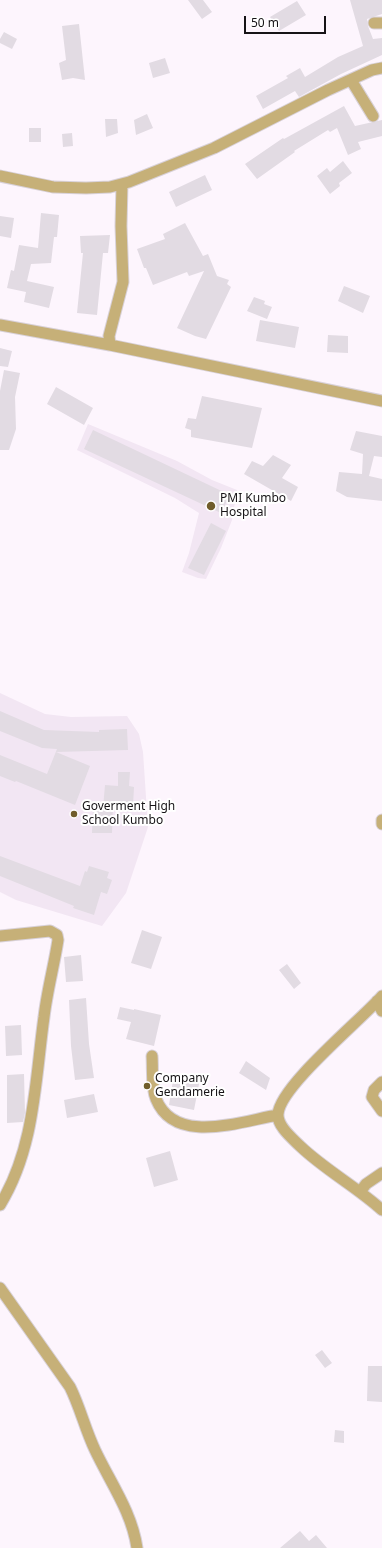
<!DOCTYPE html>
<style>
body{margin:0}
#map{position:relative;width:382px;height:1548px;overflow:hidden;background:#fdf5fd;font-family:"Noto Sans",sans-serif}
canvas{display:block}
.scale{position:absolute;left:244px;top:16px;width:82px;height:18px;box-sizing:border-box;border:2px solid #161316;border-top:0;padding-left:5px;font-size:12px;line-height:14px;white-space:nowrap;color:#161316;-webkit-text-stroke:3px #fff;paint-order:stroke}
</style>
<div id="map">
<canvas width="382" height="1548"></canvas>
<div class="scale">50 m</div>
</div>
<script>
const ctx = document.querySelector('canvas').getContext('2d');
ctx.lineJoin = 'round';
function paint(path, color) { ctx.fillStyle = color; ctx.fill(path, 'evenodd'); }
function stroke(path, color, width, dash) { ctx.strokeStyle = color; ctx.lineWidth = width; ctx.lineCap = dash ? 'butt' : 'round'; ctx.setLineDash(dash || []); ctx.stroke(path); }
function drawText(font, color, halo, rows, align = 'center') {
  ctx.font = font + ' "Noto Sans",sans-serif'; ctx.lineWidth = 4; ctx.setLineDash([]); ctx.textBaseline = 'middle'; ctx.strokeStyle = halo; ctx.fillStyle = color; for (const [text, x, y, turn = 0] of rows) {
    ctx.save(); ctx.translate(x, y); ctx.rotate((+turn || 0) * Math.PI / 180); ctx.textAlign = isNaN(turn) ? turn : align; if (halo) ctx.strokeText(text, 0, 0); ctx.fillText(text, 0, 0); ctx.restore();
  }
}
paint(new Path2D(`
 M88,424L177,461L212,480L237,490L232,520L221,548L206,579L198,578L182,572L189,553L199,513L175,498L77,450Z
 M0,693L45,714L71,717L127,716L139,734L143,752L148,827L126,893L102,926L16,900L0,892Z`), '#f2e6f3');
paint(new Path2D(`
 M188,0H203L212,12L202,19Z
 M350,0H382V14L367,19L368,26L373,39L382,38V55L341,74L299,97L295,91L263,109L256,96L288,78L286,76L300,68L305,77L338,57L363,46Z
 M297,1L306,15L279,31L270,17Z
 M79,24L85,80L73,78L62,80L59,63L66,60L62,26Z
 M4,32L17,39L12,49L0,43V39Z
 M165,58L170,73L153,78L149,63Z
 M344,106L355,126L382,120V136L358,142L361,149L348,155L337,128L330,132L328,130L294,151L295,152L257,179L245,164L283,138L284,139Z
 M147,114L153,128L136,135L134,120Z
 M105,119H117L118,133L106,137Z
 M29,128H41V142H29Z
 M72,133L73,146L63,147L62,134Z
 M343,161L352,173L339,183L340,186L330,194L317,176L327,168L330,172Z
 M205,175L212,190L176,207L169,192Z
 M41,213L59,215L57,237H54L51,263L31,264L27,281L54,287L49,308L24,302L26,292L7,288L11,270L14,271L19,245L38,248Z
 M0,216L14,218L11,238L0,236Z
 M185,223L203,256L208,254L217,276L229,280L227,284L231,287L206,339L195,336L177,328L204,271L189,276L187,272L153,285L146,268H144L137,249L165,239L163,234Z
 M110,235L108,253H103L97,315L77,313L83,253H81L80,236Z
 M344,286L370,296L363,313L338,301Z
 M254,297L265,301L264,304L272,307L267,319L247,311Z
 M260,320L299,327L295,348L256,341Z
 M328,335L348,336V353L327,352Z
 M0,348L12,351L8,367L0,366Z
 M4,370L20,373L15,397L16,429L9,450H0V391Z
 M56,387L93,408L84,425L47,404Z
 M202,396L262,408L252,448L191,437V430L185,428L188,418L196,419Z
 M93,430L230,495L221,513L84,449Z
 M356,431L382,436V457L374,456L369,476L382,479V501L347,497L336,491L339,472L362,474L363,454L350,450Z
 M273,455L291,465L282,478L298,487L291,501L244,474L252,461L263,466Z
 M211,523L226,531L204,575L188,568Z
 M0,711L44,730L99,732V730L127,729L128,750L56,752L90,766L75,805L16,781L15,782L0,776V755L47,774L57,749L42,748L0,731Z
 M118,772H130L129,786L134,787L133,806L113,805L112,833H92L93,807L103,808L105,785L118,786Z
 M0,856L80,886L85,871L87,872L89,866L109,872L107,878L112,880L107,894L101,892L94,915L73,908L74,906L0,876Z
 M142,930L162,937L151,969L131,963Z
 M81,955L83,981L66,982L64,957Z
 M287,964L301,983L294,989L279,970Z
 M86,998L89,1044L94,1078L75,1080L71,1046L69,1000Z
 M120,1007L134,1010V1009L161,1015L154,1046L126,1039L131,1022L117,1019Z
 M21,1025L22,1055L6,1056L5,1026Z
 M246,1061L270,1078L266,1090L239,1073Z
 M24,1074L25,1113L23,1122L7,1123V1075Z
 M174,1074L200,1079L194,1110L169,1105Z
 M94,1094L98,1112L67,1118L64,1100Z
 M170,1151L178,1180L154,1187L146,1158Z
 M322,1350L332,1363L325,1368L315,1355Z
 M368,1366H382V1402L367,1401Z
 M335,1430L344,1431V1443L334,1442Z
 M300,1531L309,1541L316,1535L327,1548H280Z`), '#e2dbe3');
const minor = new Path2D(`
 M374,23H382
 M351,80L373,116
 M0,176L53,187L86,188L110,187L129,182L214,148L328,90L372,70L382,68
 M0,325L110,345L382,401
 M110,345L109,336L123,282L121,226L122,184
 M382,820V824
 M0,936L50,931L57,935L58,940C54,966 47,991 44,1017C35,1081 35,1148 0,1205
 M382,996C361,1020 280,1086 278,1114C277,1126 292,1138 300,1146C325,1170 357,1187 382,1210
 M377,1001L382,1011
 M152,1056C153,1070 151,1087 156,1099C175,1146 241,1121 278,1115
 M382,1082L374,1090L372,1097L382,1111
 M360,1192L366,1184L382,1173
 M0,1288L70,1387C80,1407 85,1429 95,1450C110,1482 132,1512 137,1548`);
stroke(minor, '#d8d1d8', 13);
stroke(minor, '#c6b078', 11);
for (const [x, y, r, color] of [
 [211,506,5,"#705d2b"],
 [74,814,4,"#705d2b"],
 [147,1086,4,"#705d2b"]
]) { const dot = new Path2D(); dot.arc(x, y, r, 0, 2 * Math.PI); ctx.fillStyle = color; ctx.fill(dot); stroke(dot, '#fff', 1.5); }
drawText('12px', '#161316', '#fff', [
 ["PMI Kumbo",220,499],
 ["Hospital",220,513],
 ["Goverment High",82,807],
 ["School Kumbo",82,821],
 ["Company",155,1079],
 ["Gendamerie",155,1093]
], 'left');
</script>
